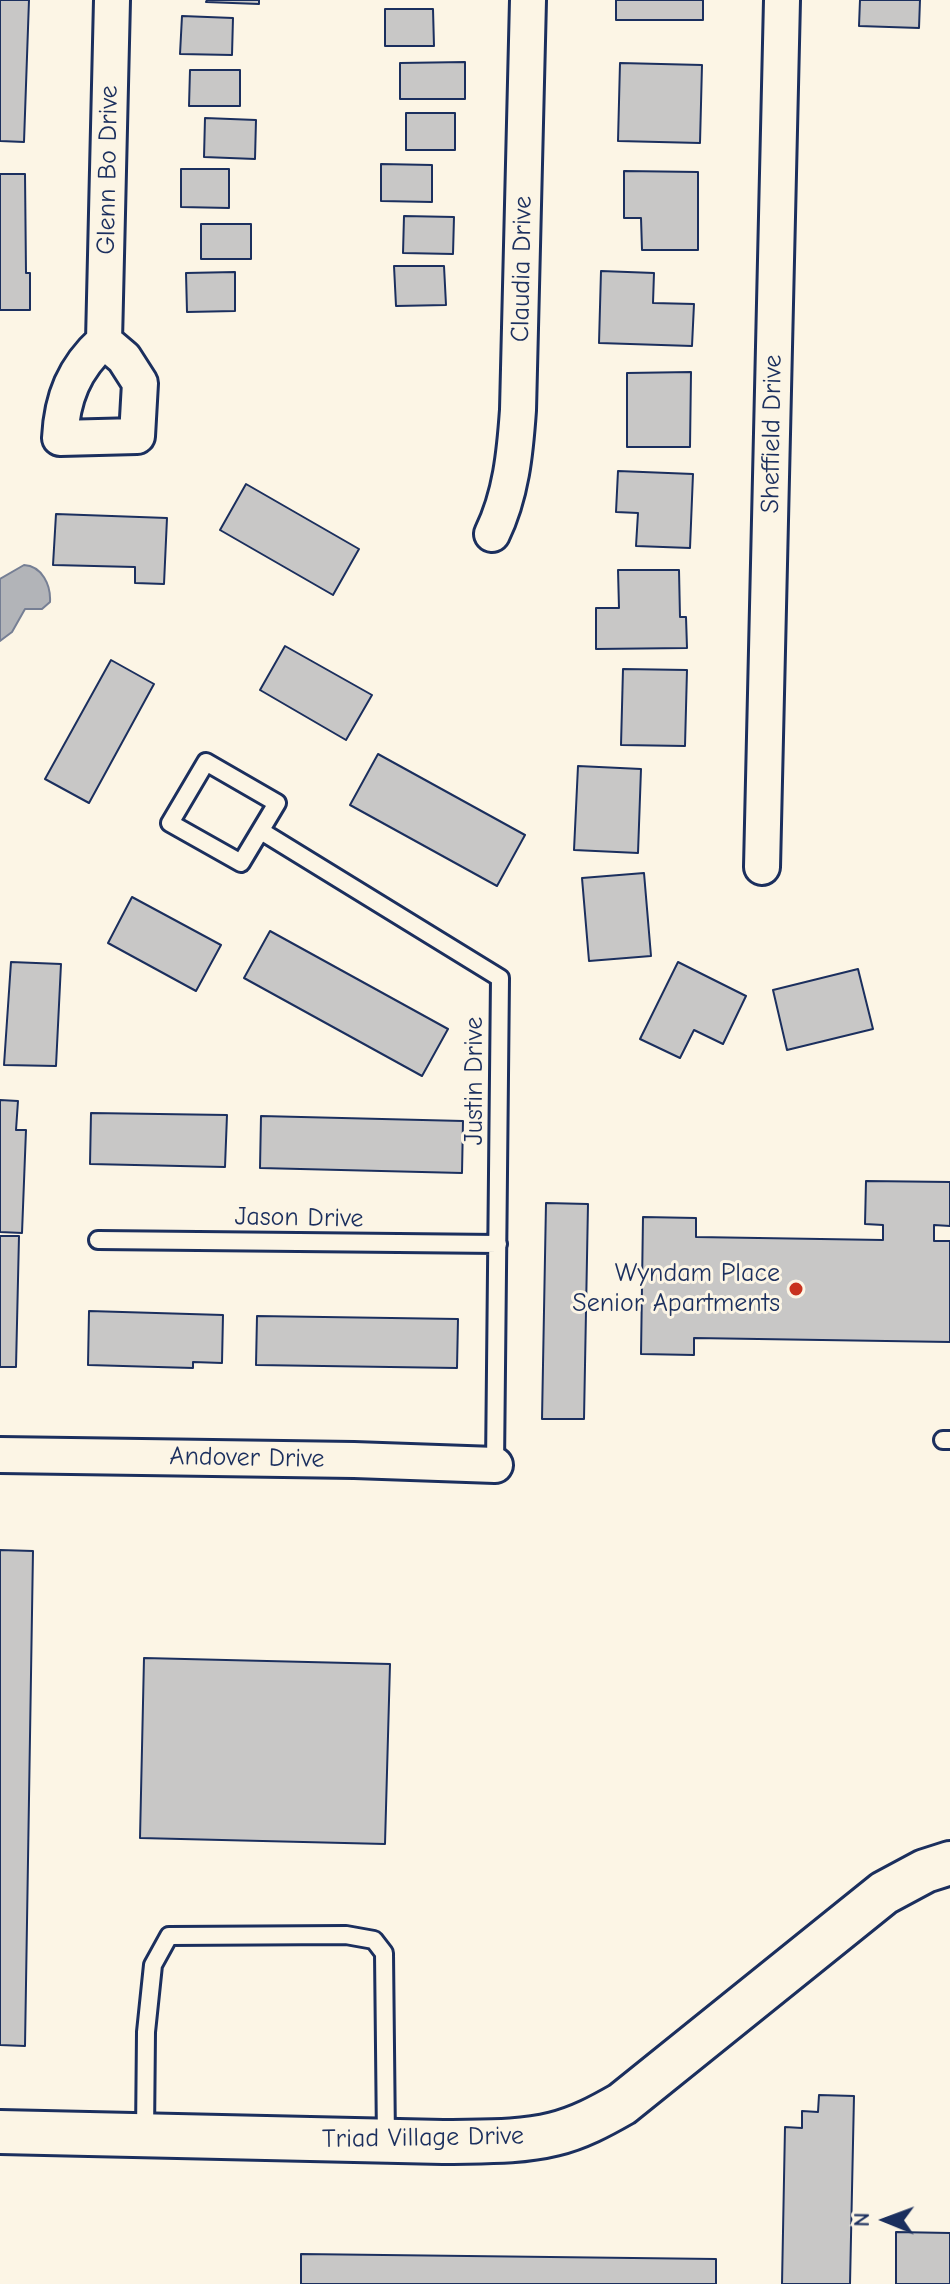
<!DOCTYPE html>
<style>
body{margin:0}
#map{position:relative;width:950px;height:2284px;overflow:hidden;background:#fcf5e5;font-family:"Comic Neue",sans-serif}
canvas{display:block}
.north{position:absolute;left:846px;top:2180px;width:80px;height:80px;-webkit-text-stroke:6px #fcf5e5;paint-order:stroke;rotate:271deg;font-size:22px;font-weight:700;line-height:32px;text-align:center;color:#1b2f5e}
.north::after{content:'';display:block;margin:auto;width:28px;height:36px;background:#1b2f5e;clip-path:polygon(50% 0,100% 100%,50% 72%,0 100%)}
</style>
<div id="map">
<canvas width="950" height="2284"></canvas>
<div class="north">N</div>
</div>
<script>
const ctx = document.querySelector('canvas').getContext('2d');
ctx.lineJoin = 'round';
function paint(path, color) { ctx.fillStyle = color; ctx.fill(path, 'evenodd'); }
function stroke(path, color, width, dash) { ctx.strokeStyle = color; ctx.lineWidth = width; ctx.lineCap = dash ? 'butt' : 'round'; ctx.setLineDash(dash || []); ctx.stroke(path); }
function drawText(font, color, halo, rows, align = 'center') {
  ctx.font = font + ' "Comic Neue",sans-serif'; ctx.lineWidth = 6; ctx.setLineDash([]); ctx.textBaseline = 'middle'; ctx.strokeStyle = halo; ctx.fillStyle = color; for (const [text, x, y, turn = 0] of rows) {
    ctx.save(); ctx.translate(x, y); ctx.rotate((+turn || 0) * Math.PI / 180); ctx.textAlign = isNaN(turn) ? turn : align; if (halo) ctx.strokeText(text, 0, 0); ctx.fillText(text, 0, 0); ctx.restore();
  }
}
const water = new Path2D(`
 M24,565C42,566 51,585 50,602L42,609H25L12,632L0,641V579Z`);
paint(water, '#b2b4b8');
stroke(water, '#767f94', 2);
const building = new Path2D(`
 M0,0H29L24,142L0,141Z
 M207,0H259V4L206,2Z
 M616,0H703V20H616Z
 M860,0H920L919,28L859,26Z
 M385,9H433L434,46H385Z
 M182,16L233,18L232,55L180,54Z
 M465,62V99H400V63Z
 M620,63L702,65L700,143L618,141Z
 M190,70H240V106H189Z
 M406,113H455V150H406Z
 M205,118L256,120L255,159L204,157Z
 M381,164L432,165V202L381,201Z
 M181,169H229V208L181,207Z
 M624,171L698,172V250H642L641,218H624Z
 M0,174H25L26,273H30V310H0Z
 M404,216L454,217L453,254L403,253Z
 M201,224H251V259H201Z
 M394,266H444L446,305L396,306Z
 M601,271L654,273L653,303L694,304L692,346L599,343Z
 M235,272V311L187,312L186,273Z
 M691,372L690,447H627V373Z
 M618,471L693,474L690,548L636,546L638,513L616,512Z
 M246,484L359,549L333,595L220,530Z
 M56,514L167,518L164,584L135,583V567L53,565Z
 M618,570H679L680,617H686L687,648L596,649V608H619Z
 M285,646L372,695L346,740L260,690Z
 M111,660L154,684L89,803L45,779Z
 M623,669L687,670L685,746L621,745Z
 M378,754L525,835L497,886L350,805Z
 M578,766L641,769L638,853L574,850Z
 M644,873L651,956L589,961L582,878Z
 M132,897L221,945L196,991L108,943Z
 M270,931L448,1029L422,1076L244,978Z
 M11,962L61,964L56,1066L4,1065Z
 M678,962L746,996L723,1044L694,1030L680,1058L640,1039Z
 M858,969L873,1029L787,1050L773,990Z
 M0,1100L18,1101L16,1130H26L22,1233L0,1232Z
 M91,1113L227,1115L225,1167L90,1164Z
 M261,1116L463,1121L462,1173L260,1168Z
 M866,1181L950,1182V1226L934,1225V1241H950V1342L694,1338V1355L641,1354L643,1217L696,1218V1237L883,1240V1225L865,1224Z
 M546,1203L588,1204L584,1419H542Z
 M0,1236H19L16,1367H0Z
 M89,1311L223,1315L222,1363L193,1362V1368L88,1365Z
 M257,1316L458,1319L457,1368L256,1365Z
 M0,1550L33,1551L25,2046L0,2045Z
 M144,1658L390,1664L385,1844L140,1838Z
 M819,2095L854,2096L850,2284H782L785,2127L802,2128V2111L818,2112Z
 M896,2232L950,2233V2284H896Z
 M301,2254L716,2259V2284H301Z`);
paint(building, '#c8c7c6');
stroke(building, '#1b2f5e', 2);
const service = new Path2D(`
 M206,762L277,803L241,863L170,823Z
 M261,831L500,978L495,1465
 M98,1240L498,1244
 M943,1440H950
 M145,2134L146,2032L153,1965L169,1936L346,1935L374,1940L384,1953L386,2141`);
const minor = new Path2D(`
 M104,341L124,358L140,383L137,436L60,438C62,398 74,368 104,341L112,0
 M492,534C511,495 515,453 518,410L528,0
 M762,867L782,0
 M0,1455L354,1460L495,1465`);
const tertiary = new Path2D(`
 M0,2132L443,2142C480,2141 518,2143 554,2134C579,2128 601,2116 622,2104L884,1893L925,1871L950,1863`);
stroke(service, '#1b2f5e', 22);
stroke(minor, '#1b2f5e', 40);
stroke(tertiary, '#1b2f5e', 48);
stroke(service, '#fcf5e5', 16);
stroke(minor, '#fcf5e5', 34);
stroke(tertiary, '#fcf5e5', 42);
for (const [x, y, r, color] of [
 [796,1289,8,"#c8321e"]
]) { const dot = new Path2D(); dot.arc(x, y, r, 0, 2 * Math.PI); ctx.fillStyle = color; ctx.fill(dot); stroke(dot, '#fcf5e5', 3); }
drawText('26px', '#1b2f5e', '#fcf5e5', [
 ["Glenn Bo Drive",108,170,-89],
 ["Claudia Drive",522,269,-89],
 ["Sheffield Drive",772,434,-89],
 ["Justin Drive",475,1081,-90],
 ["Jason Drive",299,1218,1],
 ["Andover Drive",247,1458,1],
 ["Triad Village Drive",423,2138,-1]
]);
drawText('26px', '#1b2f5e', '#fcf5e5', [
 ["Wyndam Place",780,1274],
 ["Senior Apartments",780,1304]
], 'right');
</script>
